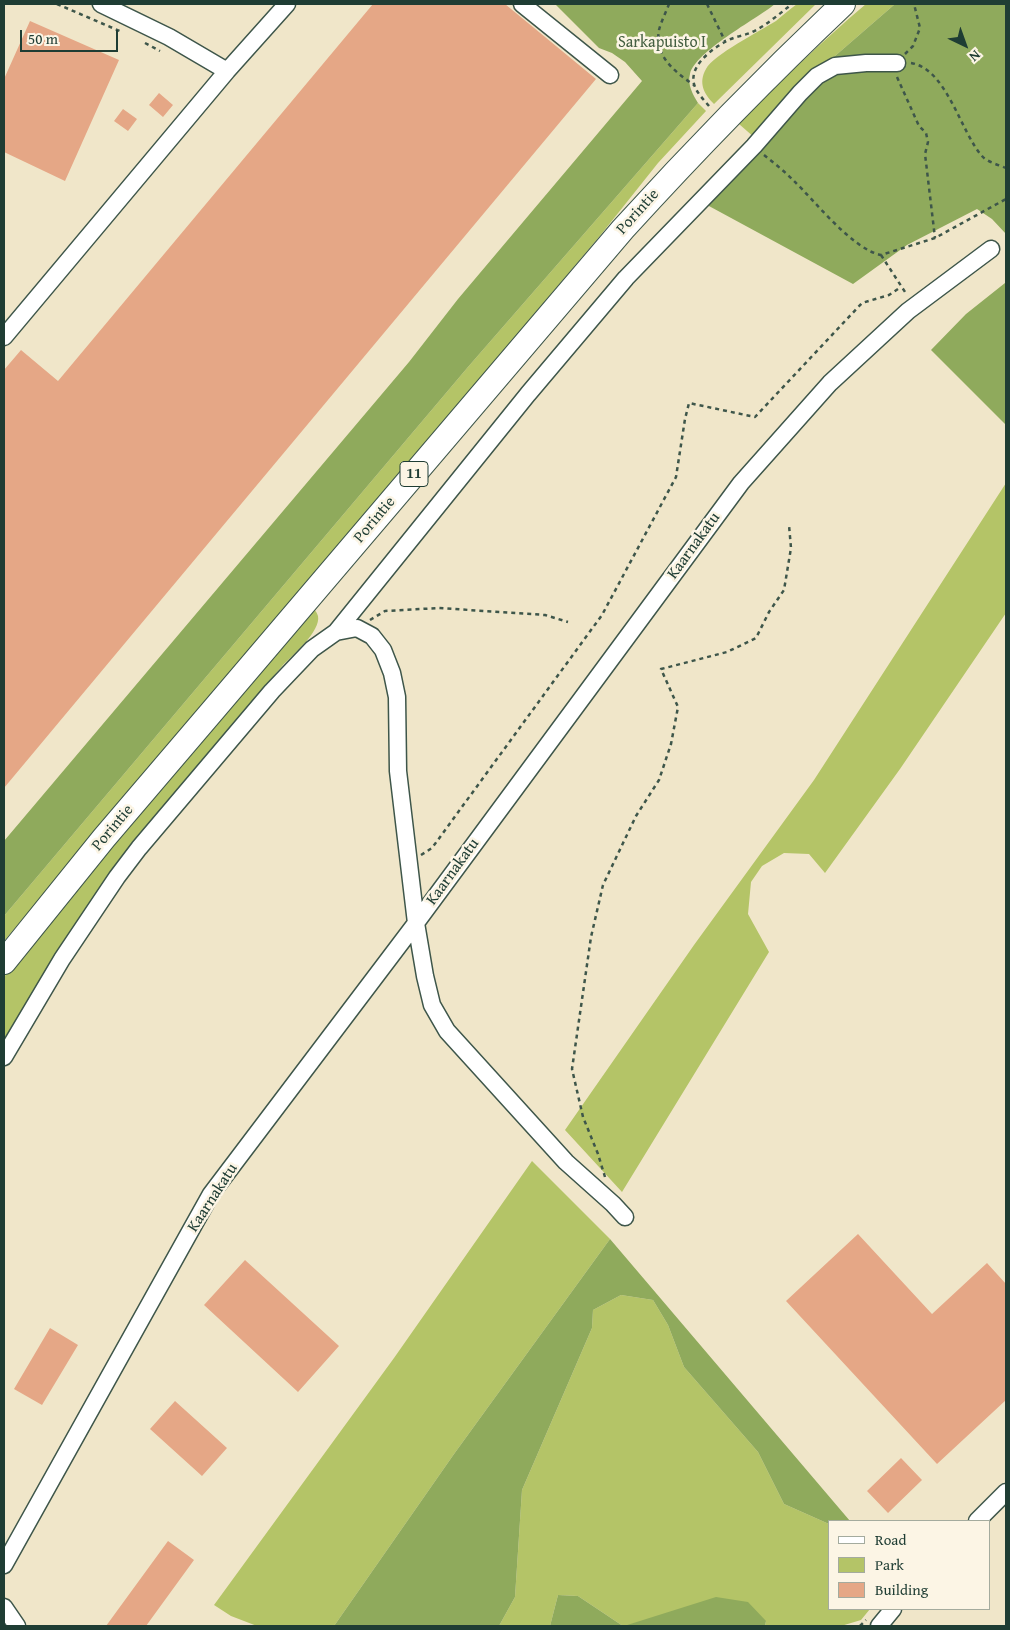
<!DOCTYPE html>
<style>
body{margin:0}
#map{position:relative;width:1010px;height:1630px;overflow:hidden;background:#f0e6c9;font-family:"Gentium Book Plus",serif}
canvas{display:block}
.frame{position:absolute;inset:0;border:5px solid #1f3d34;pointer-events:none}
.legend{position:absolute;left:828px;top:1520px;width:162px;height:90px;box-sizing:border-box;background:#fcf5e5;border:1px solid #a4ab9e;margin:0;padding:6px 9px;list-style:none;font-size:15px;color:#1f3d34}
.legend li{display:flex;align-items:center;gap:10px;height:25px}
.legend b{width:25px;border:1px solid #a4ab9e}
.north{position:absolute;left:940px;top:20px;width:50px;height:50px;-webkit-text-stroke:4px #fcf5e5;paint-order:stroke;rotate:138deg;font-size:14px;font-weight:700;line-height:20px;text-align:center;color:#1f3d34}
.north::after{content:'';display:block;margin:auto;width:18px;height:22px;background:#1f3d34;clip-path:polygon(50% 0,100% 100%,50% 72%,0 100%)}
.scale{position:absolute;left:20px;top:30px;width:98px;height:22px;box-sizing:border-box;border:2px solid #1f3d34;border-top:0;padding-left:6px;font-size:15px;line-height:18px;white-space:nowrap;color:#1f3d34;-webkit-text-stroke:4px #fcf5e5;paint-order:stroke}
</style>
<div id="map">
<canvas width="1010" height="1630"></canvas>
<div class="frame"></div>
<ul class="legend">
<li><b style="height:6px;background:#fff"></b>Road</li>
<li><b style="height:14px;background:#b4c467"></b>Park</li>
<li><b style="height:14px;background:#e5a786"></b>Building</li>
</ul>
<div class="north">N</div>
<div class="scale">50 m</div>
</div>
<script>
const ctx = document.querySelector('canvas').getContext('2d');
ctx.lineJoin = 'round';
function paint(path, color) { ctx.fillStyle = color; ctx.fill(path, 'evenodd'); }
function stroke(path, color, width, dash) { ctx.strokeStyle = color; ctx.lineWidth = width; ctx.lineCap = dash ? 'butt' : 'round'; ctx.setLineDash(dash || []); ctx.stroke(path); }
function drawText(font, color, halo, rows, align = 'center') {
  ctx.font = font + ' "Gentium Book Plus",serif'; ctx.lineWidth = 5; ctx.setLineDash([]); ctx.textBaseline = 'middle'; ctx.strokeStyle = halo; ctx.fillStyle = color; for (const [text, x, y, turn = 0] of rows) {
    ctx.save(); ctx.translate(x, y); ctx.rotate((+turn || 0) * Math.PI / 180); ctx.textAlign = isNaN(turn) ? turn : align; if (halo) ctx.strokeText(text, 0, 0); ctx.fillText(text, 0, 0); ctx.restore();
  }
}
paint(new Path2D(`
 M797,4H816L714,104C704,94 698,83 706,69C713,55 760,31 776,21C783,15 790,9 797,4Z
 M866,4H895L820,69L755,138L739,124C780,82 821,42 866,4Z
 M698,103L706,111L658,163L599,237L472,388L4,941V916L468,367Z
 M1006,483V613L900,769L825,873L809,854L784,853L762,866L751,882L748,914L769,952L622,1192L565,1130L694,945L814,780Z
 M312,605C313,608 317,612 318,616C321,631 293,655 283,665L133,843L108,878L4,1039V977Z
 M532,1161L610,1239L454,1454L334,1626H257L231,1616L214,1605L394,1358Z
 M621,1295L653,1300L668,1325L684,1367L758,1452L784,1504L829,1524V1609H870L861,1620L841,1626H765L766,1621L623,1626L578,1596L558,1595L550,1626H499L515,1597L522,1490L592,1328L593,1310Z`), '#b4c467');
paint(new Path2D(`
 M555,4H775C755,20 696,51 690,74C687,84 693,95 698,103L468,367L4,916V841L409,362L458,299L642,81L625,62L612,53L599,48Z
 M895,4H1006V234L992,219L977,209L907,245L853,284L696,199L820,69Z
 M1006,280V425L931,350L966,314L1005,283Z
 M610,1239L850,1521H829V1524L784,1504L758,1452L684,1367L668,1325L653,1300L621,1295L593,1310L592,1328L522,1490L515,1597L499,1626H334L454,1454Z
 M558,1595L578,1596L623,1626H550Z
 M716,1597L748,1602L766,1621L765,1626H624Z`), '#8faa5c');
paint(new Path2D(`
 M373,4H505L596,79L4,788V370L21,350L58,381Z
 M30,21L119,60L65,181L4,152V79Z
 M159,93L173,105L163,117L149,105Z
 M123,109L137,119L128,131L114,121Z
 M858,1234L932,1314L987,1263L1006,1284V1400L937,1464L786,1301Z
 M245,1260L339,1346L298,1392L204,1305Z
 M50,1328L78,1345L42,1405L14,1389Z
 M175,1401L227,1448L202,1476L150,1429Z
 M901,1458L922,1480L888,1513L867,1491Z
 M168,1541L194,1560L146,1626H106Z`), '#e5a786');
const minor = new Path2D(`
 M101,4L169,37L227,71L287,4
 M522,4L610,75
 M4,337L227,71
 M336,632L528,394L626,278L754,146L800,93L817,76L835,66L866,63H897
 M4,1057L62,959L117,877L139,848L272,691L312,649L336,632L357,628L372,636L383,650L392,673L397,697L398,771L416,923L425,976L432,1005L447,1031L566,1162L613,1204L625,1217
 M977,1521L1006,1492
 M4,1565L211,1194L416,923L741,483L830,383L908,311L991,249
 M4,1607L17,1626
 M879,1626L893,1609`);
const highway = new Path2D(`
 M4,962L104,838L215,708L623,229C694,151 767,76 843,4`);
stroke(minor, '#3e564a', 19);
stroke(highway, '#3e564a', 26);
stroke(new Path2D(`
 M57,4L122,32
 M669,4C666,12 661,22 659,30C654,56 675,72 694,85
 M707,4L725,41
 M145,43L160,51
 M905,54L913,46L920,28L914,4
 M911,63C947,69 960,131 982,156C987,162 999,165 1006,168
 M897,77L919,126L926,133L928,142L925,154L935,238
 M709,106C704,100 698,94 695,87C687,68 710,50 725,42C733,37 742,36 750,33C766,26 779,14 792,4
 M764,155C774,163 784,171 793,180C815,201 852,249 881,255L935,238L1006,199
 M881,255L907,295
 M370,620L385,611L439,608L545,615L568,622
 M421,855L432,848L602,615L676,477L685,419L689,403L755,417L862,303L889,295L901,287
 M605,1177L598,1154L583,1117L572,1069L591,937L603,885L636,816L659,780L671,744L678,707L661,669L727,652L756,638L769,612L784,590L791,548L789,525
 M860,1626L866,1620`), '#3e564a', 2.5, [4, 4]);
stroke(minor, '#fff', 16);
stroke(highway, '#fff', 24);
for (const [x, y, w] of [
 [414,474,28]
]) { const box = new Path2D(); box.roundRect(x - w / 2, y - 12.5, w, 25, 4); ctx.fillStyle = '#fcf5e5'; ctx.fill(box); stroke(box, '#1f3d34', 1); }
drawText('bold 15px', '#1f3d34', null, [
 ["11",414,474]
]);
drawText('16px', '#445f41', '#fcf5e5', [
 ["Sarkapuisto I",662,43]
]);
drawText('16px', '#1f3d34', '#fcf5e5', [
 ["Porintie",638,212,-48],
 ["Porintie",375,520,-50],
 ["Kaarnakatu",694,546,-54],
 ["Porintie",113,828,-50],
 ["Kaarnakatu",453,872,-54],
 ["Kaarnakatu",213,1198,-57]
]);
</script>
